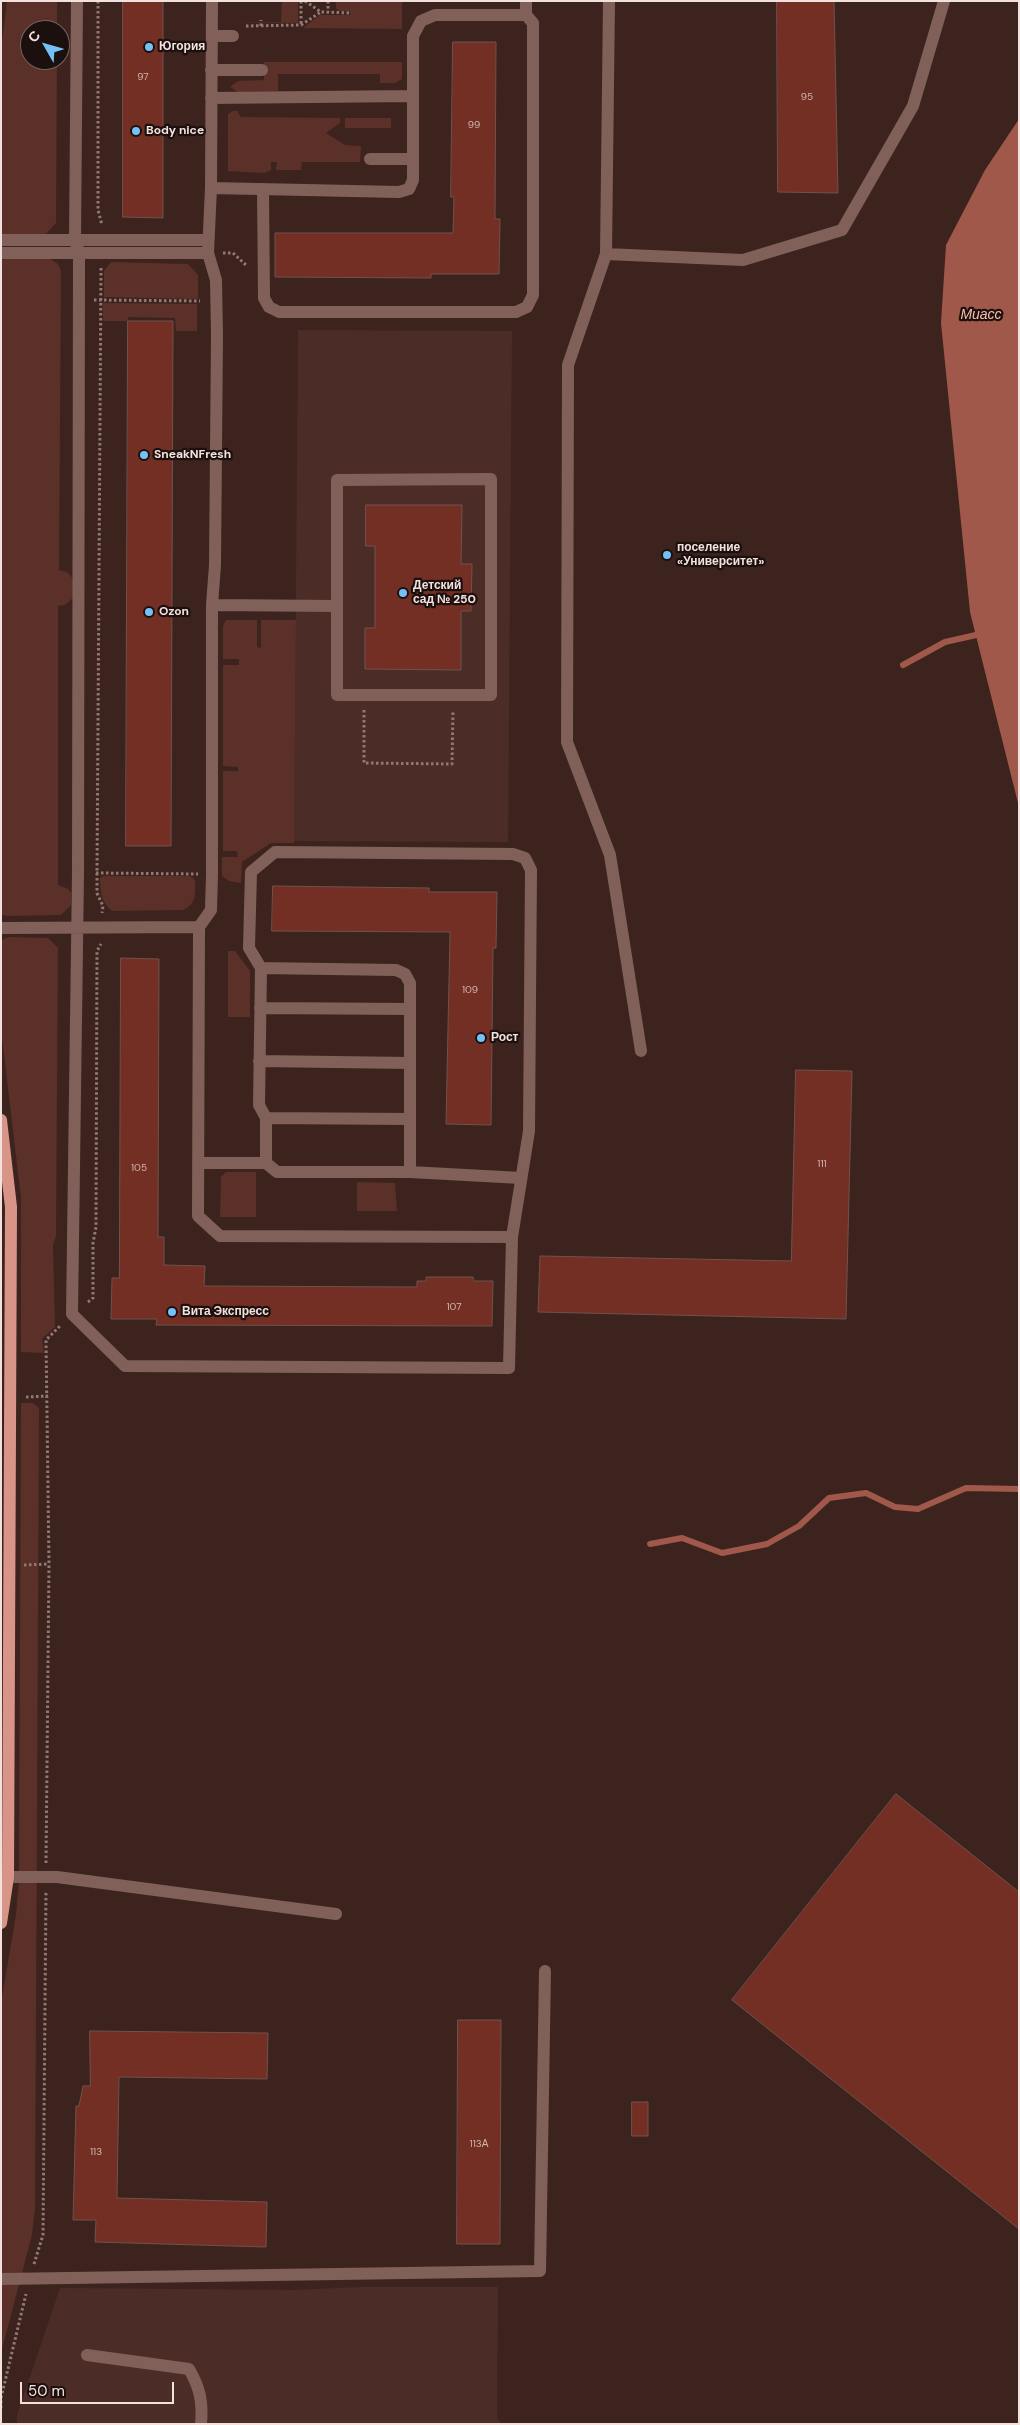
<!DOCTYPE html>
<meta charset="utf-8">
<style>
body{margin:0}
#map{position:relative;width:1020px;height:2425px;overflow:hidden;background:#3d231e;font-family:"DM Sans",sans-serif}
canvas{display:block}
.frame{position:absolute;inset:0;border:2px solid #f3e1de;pointer-events:none}
.north{position:absolute;left:20px;top:20px;width:50px;height:50px;box-sizing:border-box;background:#1c100e;border:1px solid #726461;border-radius:50%;rotate:308deg;font-size:14px;font-weight:700;line-height:20px;text-align:center;color:#f3e1de}
.north::after{content:'';display:block;margin:auto;width:18px;height:22px;background:#75c0f6;clip-path:polygon(50% 0,100% 100%,50% 72%,0 100%)}
.scale{position:absolute;left:20px;top:2382px;width:154px;height:22px;box-sizing:border-box;border:2px solid #f3e1de;border-top:0;padding-left:6px;font-size:15px;line-height:18px;white-space:nowrap;color:#f3e1de;-webkit-text-stroke:4px #1c100e;paint-order:stroke}
</style>
<div id="map">
<canvas width="1020" height="2425"></canvas>
<div class="frame"></div>
<div class="north">С</div>
<div class="scale">50 m</div>
</div>
<script>
const ctx = document.querySelector('canvas').getContext('2d');
ctx.lineJoin = 'round';
function paint(path, color) { ctx.fillStyle = color; ctx.fill(path, 'evenodd'); }
function stroke(path, color, width, dash) { ctx.strokeStyle = color; ctx.lineWidth = width; ctx.lineCap = dash ? 'butt' : 'round'; ctx.setLineDash(dash || []); ctx.stroke(path); }
function drawText(font, color, halo, rows, align = 'center') {
  ctx.font = font + ' "DM Sans",sans-serif'; ctx.lineWidth = 4.5; ctx.setLineDash([]); ctx.textBaseline = 'middle'; ctx.strokeStyle = halo; ctx.fillStyle = color; for (const [text, x, y, turn = 0] of rows) {
    ctx.save(); ctx.translate(x, y); ctx.rotate((+turn || 0) * Math.PI / 180); ctx.textAlign = isNaN(turn) ? turn : align; if (halo) ctx.strokeText(text, 0, 0); ctx.fillText(text, 0, 0); ctx.restore();
  }
}
paint(new Path2D(`
 M298,330L512,331L508,842L294,841Z
 M361,2287H498L497,2418L501,2424H17V2415L60,2288L295,2290Z`), '#4c2c26');
paint(new Path2D(`
 M7,1H57V30H30V60H57L56,223L47,233L42,235L1,234V49Z
 M282,1H298V22L296,23L230,22H281Z
 M336,1H446L402,2V29L303,28L320,15H350V11H339L336,8Z
 M264,62H402V79L395,83H380V74H278V91L238,92L230,87L238,81L264,80Z
 M233,111H237L241,117L340,118V123L326,133L345,145L361,146L360,162H302L301,170H276L277,162H271V170L264,173L228,171V114Z
 M345,118H391V128H345Z
 M49,258L58,264L61,271L59,570C75,572 74,584 74,597L65,605L58,606V885L68,889L71,893V905L61,915L6,916L1,914V259Z
 M111,262L188,264L198,275V299L104,297V271Z
 M103,303L197,304V331H176L175,318L128,317V321H103Z
 M226,620H257V647L261,648V620H296L294,843H271L242,862L241,883L229,881L222,876V857H238L237,851H223V771H238V767L223,766V665H239V659H223V626Z
 M103,876H190L195,880C195,893 197,904 183,910L112,911C101,902 100,891 100,878Z
 M9,937L48,938L58,948L56,1236L53,1245L55,1327L42,1339L44,1353L21,1352V1198L1,1029V940Z
 M228,951H235L250,971V1017H228Z
 M226,1172H256V1217H220L221,1177Z
 M357,1182L395,1183L397,1211H357Z
 M21,1403H33L39,1408L35,2208L32,2235L1,2353V2003L16,1915L19,1881Z`), '#5a3028');
paint(new Path2D(`
 M1019,119V807L970,612L941,323L946,245L985,170Z`), '#a0584b');
stroke(new Path2D(`
 M903,665L945,642L976,635
 M650,1544L682,1538L722,1553L767,1544L799,1526L829,1498L866,1493L895,1507L918,1509L966,1488L1019,1489`), '#a0584b', 6);
const building = new Path2D(`
 M123,1H163V218L123,217Z
 M777,1H834L838,193L778,192Z
 M453,42H496L495,219H500L499,274H431V278L275,277V233H453L454,197H451Z
 M128,321H173L171,846H126Z
 M366,505H462L461,564H472L471,611H461V670L365,669V628H375V546H366Z
 M273,886L429,888V892H497L496,948H493L491,1125L446,1124L450,932L272,931Z
 M121,958L159,959L158,1237H164V1265L205,1266L204,1286L417,1287V1281H426V1277H473L474,1281H493L492,1326L156,1325L157,1319H111L112,1278H119Z
 M796,1070L852,1071L846,1319L538,1312L540,1256L791,1261Z
 M896,1794L1019,1892V2229L732,2000Z
 M458,2020H501L500,2244H457Z
 M90,2031L268,2033L267,2079L119,2077L117,2198L267,2202L266,2247L95,2242L96,2220H73L76,2106H79L83,2086H90Z
 M632,2102H648V2136H632Z`);
paint(building, '#732f24');
stroke(building, '#70524c', 1);
stroke(new Path2D(`
 M98,1V210L102,225
 M301,1V25
 M305,1L321,12L351,13
 M328,1V12
 M246,26L301,25L321,12
 M261,26V20
 M223,253H233L247,266
 M101,268L97,873V893L103,906L102,913
 M94,300L200,301
 M364,710V763L452,764L453,711
 M96,873L198,874
 M88,1302L93,1298V1243L96,1227L97,951L101,944
 M26,1397L48,1396
 M24,1565L49,1564
 M46,1863L49,1564L46,1340L61,1325
 M34,2264L43,2235L46,1891
 M1,2408V2398L26,2294`), '#907975', 3, [2.5, 2.5]);
stroke(new Path2D(`
 M77,1L75,241L79,252L78,873L72,1314L125,1366L509,1368L512,1237L220,1236L198,1216L199,927L211,910L212,874V605L215,565L217,334L216,280L208,253L211,188L212,1
 M609,1L606,254L568,365L567,742L610,855L641,1051
 M212,36H233
 M211,70H262
 M211,98L412,96
 M370,159H412
 M211,188L399,192L409,189L413,180V36L421,21L435,15H526
 M263,189L264,298L269,307L279,312H516L527,307L533,295V23L526,15V1
 M1,240H208
 M1,253H208
 M606,254L743,260L842,230L913,106L944,1
 M212,605L337,606V695H491V479L337,480V606
 M1,928L199,927
 M261,968L396,970L405,974L410,983V1172L521,1178
 M260,1008L410,1009
 M259,1061L410,1063
 M266,1118L410,1119
 M198,1163H266
 M410,1172H277L266,1163V1118L259,1105L261,968L249,948L251,872L275,852L513,854L525,858L531,870L529,1131L512,1237
 M8,1877H57L336,1914
 M1,2279L540,2271L545,1971
 M87,2355L189,2369C200,2388 203,2402 201,2424`), '#81605a', 12);
stroke(new Path2D(`
 M1,1120L11,1207L8,1877L1,1923`), '#d79487', 12);
for (const [x, y, r, color] of [
 [149,47,5,"#75c0f6"],
 [136,131,5,"#75c0f6"],
 [144,455,5,"#75c0f6"],
 [667,555,5,"#75c0f6"],
 [403,593,5,"#75c0f6"],
 [149,612,5,"#75c0f6"],
 [481,1038,5,"#75c0f6"],
 [172,1312,5,"#75c0f6"]
]) { const dot = new Path2D(); dot.arc(x, y, r, 0, 2 * Math.PI); ctx.fillStyle = color; ctx.fill(dot); stroke(dot, '#1c100e', 2); }
drawText('10px', '#d3b4b0', null, [
 ["97",143,77],
 ["95",807,97],
 ["99",474,125],
 ["109",470,990],
 ["111",822,1164],
 ["105",139,1168],
 ["107",454,1307],
 ["113А",479,2144],
 ["113",96,2152]
]);
drawText('bold 12px', '#f3e1de', '#1c100e', [
 ["Югория",159,47],
 ["Body nice",146,131],
 ["SneakNFresh",154,455],
 ["поселение",677,548],
 ["«Университет»",677,562],
 ["Детский",413,586],
 ["сад № 250",413,600],
 ["Ozon",159,612],
 ["Рост",491,1038],
 ["Вита Экспресс",182,1312]
], 'left');
drawText('italic 14px', '#fdbcaf', '#1c100e', [
 ["Миасс",981,315]
]);
</script>
